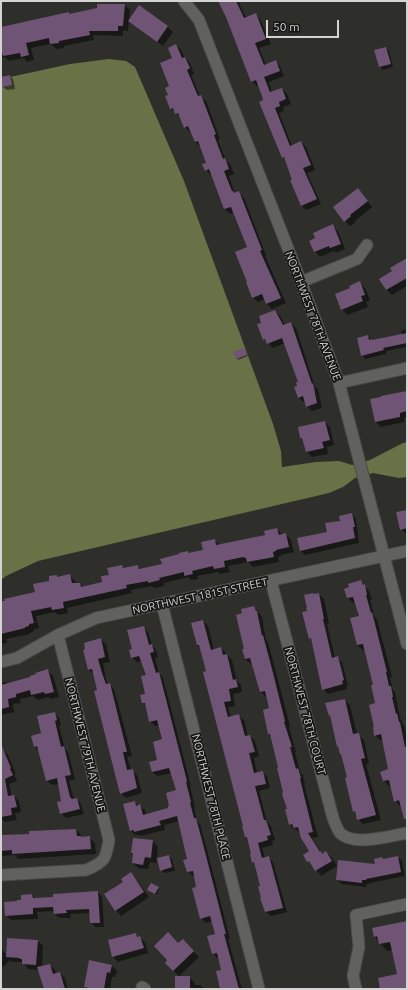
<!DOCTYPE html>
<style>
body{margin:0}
#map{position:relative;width:408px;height:990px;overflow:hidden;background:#2e2e2b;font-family:Ubuntu,sans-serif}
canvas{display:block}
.frame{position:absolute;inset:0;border:2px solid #d4d5d2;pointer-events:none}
.scale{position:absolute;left:266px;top:20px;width:73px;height:18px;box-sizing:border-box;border:2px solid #d4d5d2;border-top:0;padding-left:5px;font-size:12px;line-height:14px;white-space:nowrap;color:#d4d5d2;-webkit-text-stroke:3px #161615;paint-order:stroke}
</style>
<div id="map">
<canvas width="408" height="990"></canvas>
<div class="frame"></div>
<div class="scale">50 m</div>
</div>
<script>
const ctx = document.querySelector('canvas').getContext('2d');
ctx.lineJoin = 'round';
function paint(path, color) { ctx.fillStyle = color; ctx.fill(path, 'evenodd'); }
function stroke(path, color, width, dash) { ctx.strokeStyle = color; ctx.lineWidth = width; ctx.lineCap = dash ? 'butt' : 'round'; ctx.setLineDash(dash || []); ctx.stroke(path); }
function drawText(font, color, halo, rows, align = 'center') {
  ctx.font = font + ' Ubuntu,sans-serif'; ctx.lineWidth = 3.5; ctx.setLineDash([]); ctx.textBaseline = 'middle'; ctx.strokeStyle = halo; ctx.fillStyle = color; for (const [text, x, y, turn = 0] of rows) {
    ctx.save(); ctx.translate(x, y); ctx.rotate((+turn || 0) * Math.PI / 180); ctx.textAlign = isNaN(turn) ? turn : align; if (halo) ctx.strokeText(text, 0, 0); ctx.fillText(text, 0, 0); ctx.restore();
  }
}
paint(new Path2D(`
 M109,59L126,61L135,67L184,181L273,424L281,451L282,467L316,462L339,461L352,465L370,460L403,443L407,442V477L399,478L373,473L355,478L343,487L329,493L38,561L6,576L1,580V79L70,64Z`), '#697247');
paint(new Path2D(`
 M218,1H238L246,18L256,15L260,19L271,44L259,48L266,65L275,61L280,66L284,76L269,82L272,93L282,89L287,94L291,104L283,107L284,111L279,113L292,146L301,142L306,147L315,170L307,173L321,204L306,210L301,205L294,180L286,161L283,157L259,85L257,86L252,82L227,17Z
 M124,5L130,10L128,31L123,30V36L93,35L94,40L64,46V48L56,49L51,44L31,48L34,60L27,62L24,58L9,61L5,57L1,58V28L69,13L70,15Z
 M139,7L168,27L173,32L163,46L129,21Z
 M176,45L181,50L185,58L190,63L194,74L191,75L200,96L206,101L220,139L218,140L226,161L230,164L234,174L229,176L235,194L239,193L244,198L266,255L265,256L286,303L272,309L267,304L265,299L258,302L253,297L248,247L234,212L230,214L225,209L212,175H211L206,170L207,163L201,147L195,142L191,132H190L185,127L182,119L171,108L169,96L173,59Z
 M386,48L389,51L393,67L383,70L380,67Z
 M10,76L13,79L15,89L7,90L3,87L1,77Z
 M363,195L372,207L355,221L356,222L350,226L345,221Z
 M332,226L338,231L345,249L336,253L334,251L320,257L315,251Z
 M407,259V286L392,295L387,290L380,279L394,271Z
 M360,283L365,288L370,300L366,302L368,307L347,315L342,309L351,288Z
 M275,311L280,316L285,325L291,323L296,328L315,387L318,389L322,408L312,411L307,406L305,401L303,402L298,397L299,382L285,343L273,348L264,339L262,323Z
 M407,329V348L406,347L386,351V354L365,359L362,355L368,336L373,341L402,335L401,331Z
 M244,349L248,356L238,360L237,358Z
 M407,391V417L404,418L405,422L381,427L376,422Z
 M325,422L330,427L334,445L327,447L328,454L312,457L307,452L304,440L301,438Z
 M407,511V534H406L401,529Z
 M352,514L356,519L359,543L305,555L300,550L328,533L341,521Z
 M277,529L283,535L286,534L291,540L294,552L281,555V556L278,557L279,562L253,567L248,562L228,566L230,572L220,574L218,572L197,576L198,579L191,580L188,577L164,583V586L154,588L152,586L131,590L132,593L67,608L68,613L58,615L55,612L36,616L39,628L34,629V631L30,633V634L6,639L7,643L1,644V610L36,592L56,576L59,578L70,576L75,581L76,584H80L83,587L103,583L122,566L125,569L138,566L141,569L163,565L187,552L189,554L204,551L214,540L220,545L266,535Z
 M361,581L369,591L372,600H370L374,616L377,619L392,677H390L393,690L395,692L400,718L405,728L407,738V814L402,806H400L395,801L391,785L389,786L384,781L389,770L383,740H380L375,735L376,704L375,685L365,649L363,650L357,645L360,617L356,602L353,603L348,598L345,590Z
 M319,594L324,599L329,624H327L335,658H337L342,662L348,685H346L347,689L328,694L323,689L312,640L310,638L308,612Z
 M254,607L262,617L266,640L268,642L290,726L289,727L296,752H295L300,772L303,775L305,784H304L318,837L312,838L322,854L326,852L332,858L337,866L321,876L305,855L310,852L300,833L290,825L286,810H289L280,768L272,737L269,734L270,709L267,697H266L261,692L253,664H251L245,659L243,614Z
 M203,621L208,626L214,650L221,648L232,660L237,681L241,685L242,692L233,694L235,706L228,707L231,718L239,716L244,720L248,736H250L255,741L259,756L254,758L257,773L263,772L267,777L270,788L259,791L267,822L271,826L275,840L272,841L273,845L262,848L265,858L268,857L273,862L287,912L271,916L266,912L255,865L253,862L252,855L248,839L246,837L201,649L197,645Z
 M143,627L148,632L152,645L156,650L158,657L155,658L159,673L163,678L191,786H190L195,807H194L197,821L200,824L207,850L230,939H228L242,989H221L222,970L219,958H217L213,953L216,935L212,921L206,923L201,918L195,876H193L188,871V860L179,821L164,825L165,830L140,836L139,835H135L131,831L134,802L145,810L146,815L169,809L177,791L172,773L157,776L152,772L158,761L163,740L160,725L155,726L150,721L147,706L143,703L146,695L147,675L142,661L137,662L132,657L133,650Z
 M101,640L106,644L110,662L103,663L106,679L108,684L114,689L132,756L127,757L131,770H132L137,775L142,793L126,798L121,793L98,691L94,674L89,670Z
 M47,670L53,676L59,697L51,699L49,697L38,700L33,696L20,699L21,703L13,704L14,712L1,715V683L6,682L8,684L32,678Z
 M345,700L350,705L357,735L364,740L369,764H366L381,820L363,824L358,819L356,814L354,811L348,778L340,748L337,746L331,717L329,715Z
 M54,713L59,718L61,725L59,726L65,749L68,752L75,779L69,781L74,800L77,799L81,804L84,814L66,818L61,813L62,802L59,784L52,785L47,781L40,752L35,747Z
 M3,750L8,755L16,774H14L17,781L9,784L12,796H14L19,801L21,812L15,813L17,820L5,822L1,818V751Z
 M76,830L81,835V837L90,838L95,843L96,854L18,859L15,855L2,856L1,854V836Z
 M153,841L158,847L156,863L150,862L148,869L138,868L133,863L134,854L132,853Z
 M168,856L172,859L175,871L164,873L161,870Z
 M397,857L402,861L405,876L370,883V884H367L366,887L342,884L337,880L376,865L384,860Z
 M131,874L136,879L149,897L121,916L116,910L106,895L124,882Z
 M158,888L159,889L157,895L149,890Z
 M98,892L102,897L104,927H95L91,922V913L70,914L71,918H59L55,914L54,911L37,912L38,919L11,920L6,916L22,901L32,895L36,899Z
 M407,922V989H381L398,975L393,950L387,951L375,937Z
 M135,934L145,942L148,953L118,962L113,957Z
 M8,939L38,941L43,946L42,967L50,965L55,970L56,974L60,973L65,978L68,989H45L39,970L28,969L23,962H12L10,960L1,969V949L7,955Z
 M183,941L199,957L179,976L166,963Z
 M112,966L117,971L115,977H112L110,989H87L85,987Z
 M189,977L194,982L195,985H200L204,989H176Z`), '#0007');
paint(new Path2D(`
 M218,1H236L244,18L256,13L266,39L255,43L264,65L276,60L280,71L264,77L270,92L282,88L286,99L279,102L280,106L275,108L290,146L301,141L311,165L303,168L317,199L301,206L290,180H292L284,157L282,158L259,102L263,100L262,96L256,80L251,82L226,17Z
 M97,4H125L123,26H118V31H89L90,35L59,41V43L50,44L49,38L26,43L29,55L21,57L20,53L3,56L1,49V27L69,12V14L97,8Z
 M139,5L168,26L157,42L128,21Z
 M176,44L182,58L185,57L190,68L187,70L198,96L201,95L216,134L214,135L223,159L225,158L229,169L224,171L232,191H233L234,193L239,191L262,250L260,251L281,298L266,304L262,294L252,298L246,282H247L235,252L247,247L231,207L224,209L209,169L205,171L202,164L206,163L198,141L195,142L188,126L184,128L178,113L175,114L173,108L170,109L165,96L168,95L165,88L169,86L160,63L172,58L168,48Z
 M386,47L391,64L379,67L374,50Z
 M10,75L12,85L2,87L1,77Z
 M358,188L368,201L350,215L351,216L344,222L333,207Z
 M333,224L341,244L330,248L329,246L314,252L309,241L315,238L313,233Z
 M407,258V278L386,290L379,279L392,271L390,268Z
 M360,281L365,295L361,296L363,301L341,310L335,294L350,288L349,286Z
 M275,310L283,325L291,322L312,384L313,383L317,403L306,407L303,396L298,398L294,387L297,386L296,382H298L282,338L267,344L265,339L263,340L257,324L261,323L259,316Z
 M407,333V343L383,348L384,350L361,356L357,338L368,335L369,340L372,339V340Z
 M244,348L247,355L236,359L233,352Z
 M407,391V411L400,413V417L375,422L370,399L381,397V396Z
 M325,421L330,440L322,442L324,448L306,452L302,438H300L298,427Z
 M407,510V528L400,530L396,512Z
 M352,513L355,527H353L355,538L300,551L297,538L327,532L325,523L340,521L339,516Z
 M277,528L279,535L286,533L289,547L276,550V551L273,552L274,557L247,562L246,558L243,557L224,561L225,567L214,569L213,566L192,571L193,574L184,576V572L159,578L160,580L148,583V581L126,585L127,588L63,602L64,608L52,610L51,607L31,611L34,623L29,624V626L25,627V628L1,634V601H5L4,599L35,592L33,584L49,581V576L57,575V577L70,574L72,583H80L81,587L102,582L101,576L109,575L107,568L122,565L123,568L138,565L139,569L162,564L160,559L179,554V553L188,551V553L203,550L201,542L215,539L216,545L265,535L264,531Z
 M361,580L363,585L365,584L367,595H366L371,613L372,612L387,672H386L389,686H391L393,697H392L396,714L397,713L399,722H400L405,747H407V819H404L399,800L394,802L389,780L383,781L380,772L388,769L381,734L374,736L373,727H374L369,705L375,703L371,685H373L363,644L357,645L350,618L359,616L353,597L347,598L344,589L349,587L348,584Z
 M313,593V594L319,593L324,619H323L332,658L338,656L344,680L342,681L343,684L322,690L311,638L309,639L302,612L307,611L306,609L307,608L304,595Z
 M254,606L256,611H257L262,636L263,635L272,669L285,721L284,722L292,747H290L296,769L298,768L301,778L300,779L313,832L308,833L320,852L321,851L322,854L326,851L332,861L315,871L309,861L307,862L303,855L309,851L301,838L298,827L294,828L292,824L289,825L285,809H287L282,794L283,792L277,768L278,767L270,734H268L263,710L269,708L265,691L260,692L250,658L245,659L242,649H244L236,615L242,613L241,609Z
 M203,620L211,650L221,647L223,655L227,654L233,680L236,679L238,687L229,689L231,701L224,702L228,717L239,714L245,736L250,735L255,752L249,753L254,773L263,771L266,784L255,786L264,820H266L271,835L267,836L268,840L258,843L262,858L269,856L283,908L265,912L260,898H261L258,886H260L254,862L252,863L250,854H251L247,837H245L242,826H243L203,672L206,671L199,645H197L191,623Z
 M144,626L149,645L152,644L154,652L150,653L156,673L159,672L187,781L186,782L191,802L190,803L194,818H196L203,844L226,934H224L239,989H220L216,971L221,970L217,953L212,954L207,936L215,934L210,916L200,919L192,888L196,887L193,871L187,872L183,860L187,859L177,816L159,821L161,825L134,832V830L130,831L123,804L135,801L136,806L140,804L143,815L168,808V806H169L166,793L176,790L169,768L152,772L149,762L157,760L153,742L162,739L157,720L149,722L145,703H142L140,695L145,694L141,676L146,675L139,656L131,658L129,650L132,649L127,630Z
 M101,638L105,657L98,659L102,673L106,684L110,683L127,752H123L127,770L133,769L137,788L120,794L94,691L97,690L92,669L88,670L83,650L85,649L84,643Z
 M48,669L54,692L45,694L44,692L31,695L30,690L16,694V697L8,699L9,707L1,709V685L30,677V676L36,674L35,673Z
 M345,699L353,734L359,733L365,758L361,759L376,815L357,820L355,811L353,812L345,778L347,777L341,754H340L338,746L337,747L330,715L329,716L325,703Z
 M55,712L57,720L55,721L61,747L64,746L71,775L65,776L70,797L72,799L77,798L80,809L60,814L57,802L61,801L57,778L46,781L37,746L34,747L31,736L41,733L37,716Z
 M1,744L11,768L10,769L13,775L5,779L8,796L14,795L17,807L11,808L12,815L1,817Z
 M76,829L77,836H81V837L90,836L91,849L12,854V850L1,851V835L29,834V831Z
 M133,838L153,840L151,858L145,857L143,865L132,863L133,853H131Z
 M169,855L172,867L160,871L157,858Z
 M398,856L401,872L366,879V880H362V883L336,880L338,860L375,864L374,859L382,857L383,859Z
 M131,872L144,892L115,911L104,894L123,882L121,879Z
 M151,883L159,887L155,894L147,890Z
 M98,891L100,923H90L89,909L66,910L67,913L54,914L53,907L33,908V914L5,916L4,902L17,901V900H21V895L32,894L33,898L53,897V894Z
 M407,921V989H380L378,978L397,974L390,942L379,944L377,936L374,937L372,928Z
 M168,932L178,943L183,939L194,951L173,971L165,963L167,960L154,946Z
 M136,933L137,937L140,936L144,948L112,957L108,940Z
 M7,938L38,940L36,965L22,964V959H19L20,958L6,957Z
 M89,960L112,965L110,973L107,972L104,989H93L84,987Z
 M50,964L53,974L60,972L65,989H44L37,967Z
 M175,976H190V989H175Z`), '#6f5476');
const minor = new Path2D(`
 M184,1L199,20L301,282L339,383L407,644
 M301,282L357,259L367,245
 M339,383L407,368
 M271,581L333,818C335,823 337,829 340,833C354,847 390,836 407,833
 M162,604L259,989
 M1,662L17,658L58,635L96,618L407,551
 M1,875L86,870C105,862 106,859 109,840L58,635
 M142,987L145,989
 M356,989L353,976L359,947L356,915L407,904`);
stroke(minor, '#4b4c49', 13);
stroke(minor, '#61625e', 11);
drawText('11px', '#d4d5d2', '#161615', [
 ["NORTHWEST 78TH AVENUE",313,316,69],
 ["NORTHWEST 181ST STREET",200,596,-12],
 ["NORTHWEST 78TH COURT",305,711,75],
 ["NORTHWEST 79TH AVENUE",85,745,76],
 ["NORTHWEST 78TH PLACE",211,797,76]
]);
</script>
